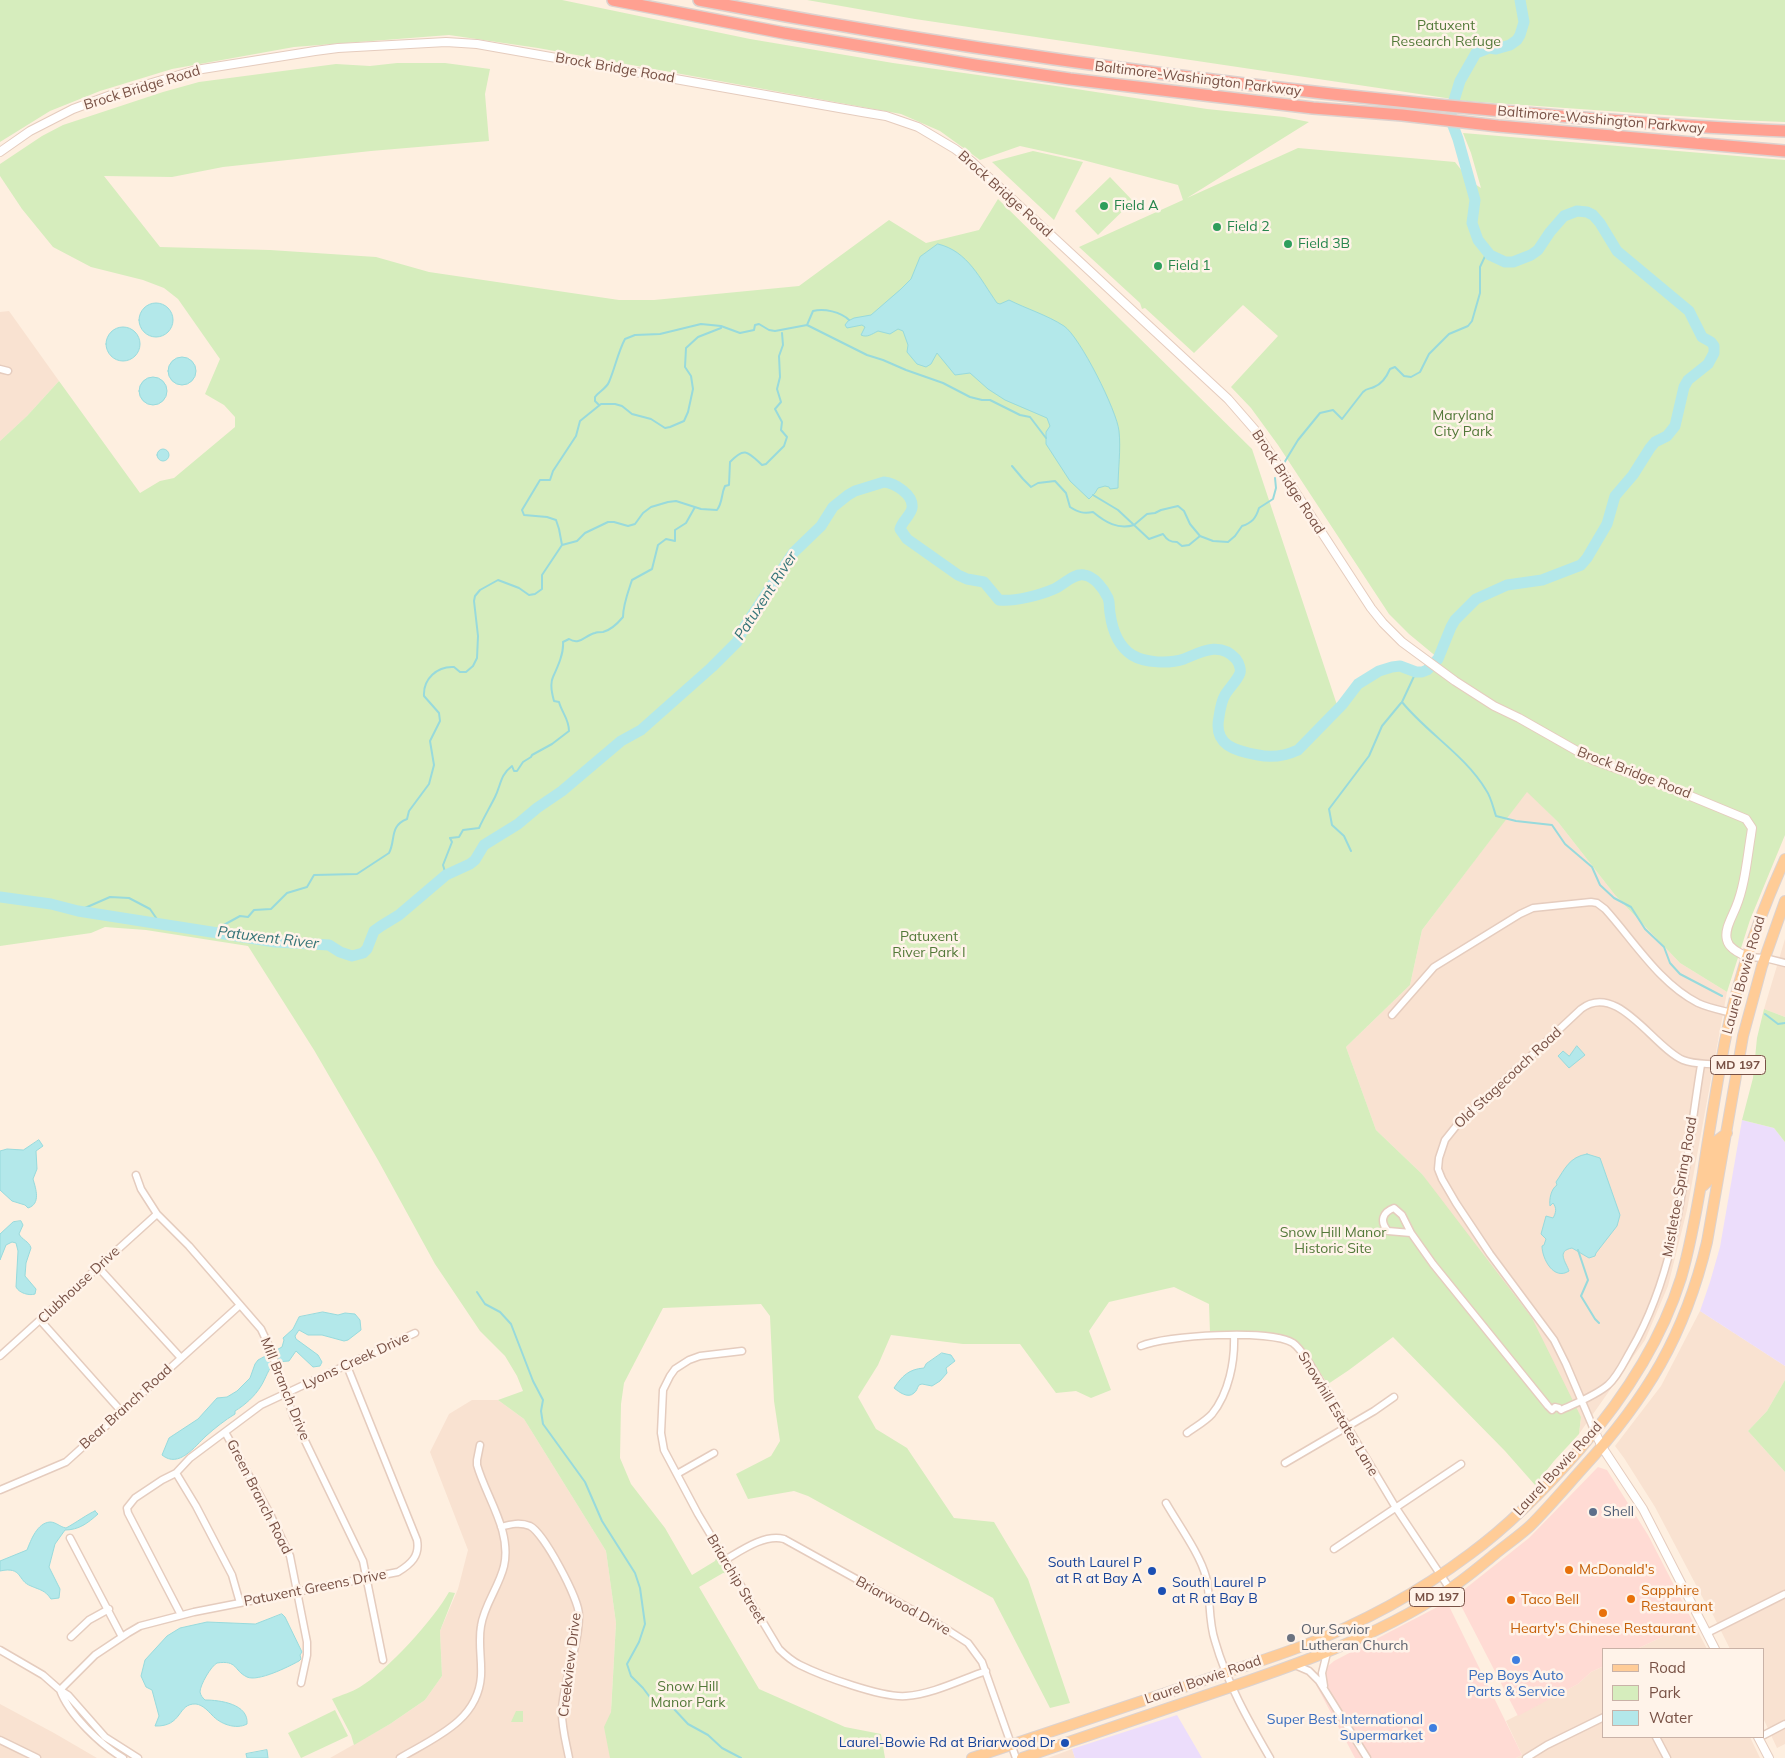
<!DOCTYPE html>
<style>
body{margin:0}
#map{position:relative;width:1785px;height:1758px;overflow:hidden;background:#feefe0;font-family:Mulish,sans-serif}
canvas{display:block}
.legend{position:absolute;left:1602px;top:1648px;width:162px;height:90px;box-sizing:border-box;background:#fff3e9;border:1px solid #c9b2a7;margin:0;padding:6px 9px;list-style:none;font-size:15px;color:#785145}
.legend li{display:flex;align-items:center;gap:10px;height:25px}
.legend b{width:25px;border:1px solid #c9b2a7}
</style>
<div id="map">
<canvas width="1785" height="1758"></canvas>
<ul class="legend">
<li><b style="height:6px;background:#ffcc97"></b>Road</li>
<li><b style="height:14px;background:#d6edbd"></b>Park</li>
<li><b style="height:14px;background:#b3e8ea"></b>Water</li>
</ul>
</div>
<script>
const ctx = document.querySelector('canvas').getContext('2d');
ctx.lineJoin = 'round';
function paint(path, color) { ctx.fillStyle = color; ctx.fill(path, 'evenodd'); }
function stroke(path, color, width, dash) { ctx.strokeStyle = color; ctx.lineWidth = width; ctx.lineCap = dash ? 'butt' : 'round'; ctx.setLineDash(dash || []); ctx.stroke(path); }
function drawText(font, color, halo, rows, align = 'center') {
  ctx.font = font + ' Mulish,sans-serif'; ctx.lineWidth = 5; ctx.setLineDash([]); ctx.textBaseline = 'middle'; ctx.strokeStyle = halo; ctx.fillStyle = color; for (const [text, x, y, turn = 0] of rows) {
    ctx.save(); ctx.translate(x, y); ctx.rotate((+turn || 0) * Math.PI / 180); ctx.textAlign = isNaN(turn) ? turn : align; if (halo) ctx.strokeText(text, 0, 0); ctx.fillText(text, 0, 0); ctx.restore();
  }
}
paint(new Path2D(`
 M9,311L59,381L27,416L0,441V312Z
 M1527,791L1558,822L1615,895L1680,963L1727,992L1687,1210L1668,1286L1645,1340L1579,1434L1581,1417L1422,1174L1376,1130L1346,1047L1410,985L1422,930Z
 M1785,939V1017L1764,1009Z
 M1700,1311L1785,1366V1380L1767,1411L1748,1431L1785,1472V1744L1777,1748L1764,1720V1649H1730L1713,1615L1706,1604L1655,1507L1624,1458L1615,1446L1661,1386Z
 M472,1400H498L524,1419L606,1551L616,1623L610,1728L616,1758H330L390,1724L425,1700L442,1676L440,1631L458,1589L468,1550L430,1452L449,1414Z
 M1693,1622L1707,1649H1637Z
 M1604,1666V1737H1750L1760,1758H1516L1522,1755L1506,1721L1578,1684L1591,1672Z
 M0,1704L54,1733L97,1758H0Z
 M1072,1749L1075,1758H1048Z`), '#f9e2d1');
paint(new Path2D(`
 M1598,1467L1607,1470L1648,1535L1693,1622L1637,1649H1604V1666L1591,1672L1578,1684L1518,1716L1456,1596L1529,1538Z
 M1447,1602L1522,1755L1516,1758H1355L1313,1679L1334,1661Z`), '#ffdbd4');
paint(new Path2D(`
 M1742,1120L1774,1128L1785,1142V1366L1700,1311L1710,1282L1720,1247Z
 M1177,1715L1202,1758H1075L1072,1749Z`), '#ecddfb');
paint(new Path2D(`
 M0,0H562L750,39L893,63L1063,87L1207,109L1284,117L1309,122L1187,198L1298,148L1455,162L1470,181L1481,188L1471,153L1463,133L1785,160V835L1750,920L1727,992L1680,963L1615,895L1558,822L1527,792L1422,930L1410,985L1346,1047L1376,1130L1422,1174L1532,1318L1581,1417L1579,1434L1554,1461L1535,1485L1505,1451L1393,1337L1349,1370L1328,1384C1311,1358 1289,1335 1256,1332C1241,1331 1225,1333 1210,1333L1209,1304L1174,1287L1109,1302L1089,1331L1111,1390L1091,1398L1076,1391L1056,1393L1020,1344H963L891,1335L878,1365L858,1397L876,1429L907,1448L954,1518L994,1522L1028,1579L1070,1703L1050,1708L993,1598L808,1496L794,1491L748,1499L736,1474L771,1456L780,1441L774,1401L770,1316L761,1304L663,1308L624,1383L621,1404L620,1458L631,1484L665,1528L692,1575L715,1561L718,1553L730,1574L723,1573L699,1587L759,1689L845,1727L881,1734L885,1758H610L604,1727L611,1712L616,1623L606,1551L524,1419L498,1400L523,1391L517,1376L505,1356L480,1331L435,1264L378,1160L314,1050L248,946L146,930L105,927L91,933L0,946V441L27,416L59,381L140,493L160,481L174,478L235,427V417L224,405L205,394L220,359L178,299L164,288L143,280L91,267L53,247L22,209L0,176V164L42,136L63,125L163,92L199,82L336,64L370,66L397,63H445L490,69L485,94L489,141L371,151L223,167L172,177L104,176L160,247L270,250L376,257L429,272L619,300H654L799,286L889,220L926,243L979,230L998,199L1252,449L1338,708L1358,684L1379,671L1400,666L1416,672H1422L1438,658L1409,634L1389,614L1278,445L1251,408L1231,387L1278,336L1243,305L1194,353L1145,308L1142,309L1140,303L1079,247L1183,200L1178,185L1079,159L1020,146L980,160L940,131L901,114L538,48L449,35L294,47L172,69L100,91L50,111L0,142Z
 M807,0H1785V122L1736,120L1466,101L915,19Z
 M1033,151L1083,162L1054,220L992,162Z
 M1110,177L1133,201L1098,235L1075,211Z
 M1764,1009L1785,1017V1142L1774,1128L1742,1120L1753,1078L1757,1038Z
 M1785,1380V1472L1748,1431L1767,1411Z
 M449,1592L455,1593L440,1631L442,1676L425,1700L390,1724L354,1745L351,1735L332,1699C341,1695 352,1692 360,1687C387,1671 434,1619 449,1592Z
 M335,1710L348,1736L301,1758L288,1733Z
 M516,1711H523V1722H511Z`), '#d6edbd');
const water = new Path2D(`
 M938,244C968,251 980,279 997,303L1000,304L1009,300C1027,309 1047,315 1064,326C1080,337 1117,411 1119,431C1121,449 1118,470 1118,488L1110,489L1109,487L1105,486L1098,488L1095,493L1089,499L1070,481L1046,444V432L1050,426L1047,418L1005,400L988,389L970,373L955,375L937,353L931,364L926,367L917,364L907,352L908,345L903,331L898,329L890,334L878,331C872,334 867,338 861,335L865,327L862,325L847,328L845,325L848,321L854,318L871,315L901,289L911,279L920,257Z
 M139 320a17 17 0 1 1 34 0a17 17 0 1 1-34 0Z
 M106 344a17 17 0 1 1 34 0a17 17 0 1 1-34 0Z
 M168 371a14 14 0 1 1 28 0a14 14 0 1 1-28 0Z
 M139 391a14 14 0 1 1 28 0a14 14 0 1 1-28 0Z
 M157 455a6 6 0 1 1 12 0a6 6 0 1 1-12 0Z
 M1577,1046L1585,1055L1569,1068L1558,1056L1563,1051L1569,1056Z
 M39,1140L43,1146L36,1151L37,1169L33,1179C36,1189 41,1204 28,1208L25,1205L12,1201L0,1190V1151L7,1149L23,1150Z
 M1587,1154L1600,1158L1620,1215L1617,1226L1596,1253L1595,1256L1589,1258L1572,1248C1556,1251 1566,1262 1569,1271C1554,1281 1542,1259 1542,1246L1544,1245L1546,1239L1541,1234L1546,1216L1553,1218C1556,1213 1557,1208 1553,1203L1550,1206C1549,1199 1551,1189 1557,1185L1556,1182C1565,1169 1569,1157 1587,1154Z
 M21,1221L23,1225L19,1234C22,1240 29,1241 31,1248L26,1263L25,1276L36,1289L35,1294C29,1296 19,1293 16,1287L18,1251L16,1243L12,1242L6,1245L0,1260V1234L13,1222Z
 M323,1312L338,1315L345,1313L355,1314L360,1320L361,1330L348,1340L344,1341L322,1335H308L299,1330L295,1336L296,1339L318,1355L322,1362L320,1366L313,1367L296,1351L289,1361L275,1362C268,1369 266,1378 261,1386C255,1396 245,1405 235,1411V1414C225,1420 215,1428 206,1436C195,1446 179,1469 162,1455L169,1438L198,1419L217,1398L227,1397L237,1391L250,1378L255,1364L258,1360L282,1347L284,1340L283,1338L293,1329L299,1317Z
 M942,1353L951,1355L955,1361L946,1368L947,1373L940,1381L932,1386L922,1384L919,1385C917,1388 917,1391 914,1393C908,1399 899,1392 894,1388C902,1376 909,1369 924,1368L926,1364Z
 M95,1511L98,1514C88,1523 79,1530 65,1530L55,1544L49,1567L60,1589L59,1598L51,1599C45,1590 40,1590 31,1586C17,1581 23,1566 0,1571V1561L27,1550C31,1540 37,1523 50,1522C56,1522 60,1527 66,1528C74,1524 89,1513 95,1511Z
 M282,1614L285,1617L302,1652L300,1655L301,1659L299,1661C288,1667 258,1682 247,1677C233,1670 238,1660 217,1663C211,1666 200,1685 200,1692C201,1696 202,1697 205,1700C220,1700 249,1704 247,1724C236,1730 220,1724 212,1715C208,1711 203,1705 196,1704C177,1703 183,1727 155,1726L159,1716L152,1690L146,1687L141,1676L145,1660L167,1636L180,1628L207,1622L255,1624Z
 M267,1750L268,1758H247L246,1754Z`);
paint(water, '#b3e8ea');
stroke(water, '#98dadc', 1);
stroke(new Path2D(`
 M807,325L813,311C824,308 841,312 849,320
 M599,405L595,401V397C599,391 606,389 609,382C615,368 618,352 625,339L635,335L660,334L701,324L721,326L740,333L754,330L755,325L759,324L769,330L775,331L807,325L867,355L883,360L906,370L943,383L970,397L982,400H990L1020,415L1030,417L1046,438
 M1284,463L1298,440L1320,413L1333,410L1342,419L1363,392C1367,388 1370,389 1374,387C1382,384 1387,376 1390,369L1395,367L1404,376L1411,377L1420,372L1429,354L1449,334L1468,326L1472,321L1480,293V267L1487,252
 M1012,466L1023,479L1031,487L1038,483L1055,481L1066,493L1070,507C1078,512 1083,514 1093,512C1105,522 1118,530 1134,525L1149,539L1163,534C1167,540 1170,542 1177,542L1182,546L1189,545L1200,536L1213,541L1228,542L1235,536L1242,526C1252,523 1256,518 1259,508L1273,499L1276,488L1275,478
 M1093,495L1118,510L1134,525L1147,514L1155,513L1161,510L1178,506L1184,511L1190,524L1200,536
 M562,545L559,529L556,520L547,517L524,515L522,510L540,480H550L553,471L576,436L580,421L601,404H615L622,406L632,414L651,419L665,428L670,427L684,421L688,412L693,389L691,376L685,367L686,348L698,337L721,328
 M1416,672L1402,702C1427,733 1465,755 1486,790C1491,797 1493,807 1496,816L1516,821L1552,825L1565,844L1592,867L1600,885L1614,898L1631,907L1645,929L1664,947L1670,963L1680,974L1722,996
 M1351,851L1344,836L1332,825L1329,809L1369,756L1382,726L1401,703
 M446,875L443,865L452,842L450,838L459,837L463,830L479,828C484,817 490,807 495,797C501,785 500,775 512,766L514,771H517L523,762L531,757L532,755L552,744L569,731C569,719 562,713 559,702L554,701C552,694 550,683 553,677C558,666 564,653 563,642L569,639C580,646 585,635 595,633C597,632 602,632 603,632C611,630 618,623 623,617C623,605 628,592 632,580L652,569L658,545L666,539L675,541V530L686,523L695,507
 M78,911L110,897L129,898L150,909L161,925
 M211,932L240,916L248,917L254,910L271,909L287,893L307,887L314,875L357,874L389,853C396,840 389,826 407,819L409,811L429,784L434,765L430,741L440,721L439,713L424,696C423,679 437,666 454,667L460,672H466L473,666L477,658L478,636L474,601L475,596L480,590L498,580L519,588L529,595L535,594L542,589V575L562,545L577,541L585,533L608,522H614L628,526L635,524L643,513L651,507L668,502L676,501L701,509L717,510C723,502 721,494 725,486L729,485L730,462C745,446 748,452 762,465L766,464L784,446L787,437L781,430L782,422L775,409L781,402L777,389L780,377L779,356L783,345L782,333
 M1765,1014L1778,1024L1785,1023
 M1578,1250L1588,1280L1581,1296L1595,1319L1599,1323
 M477,1292L485,1304L500,1312L511,1324L533,1381L543,1400L541,1411L543,1424L585,1482L602,1521L635,1573L640,1588L645,1624L639,1642L627,1664L631,1676L643,1688L652,1700L666,1708L674,1709L688,1724L708,1735L722,1748L741,1758`), '#98dadc', 2);
stroke(new Path2D(`
 M0,897L51,904L78,911L275,942L329,945L340,952L352,956L363,953L367,949L374,931L381,926L399,915L446,875L470,864L475,860L484,845L518,824L537,808L562,791L621,741L641,730L712,667L737,642L745,626L793,553L821,526L833,507L848,495L855,491L884,482C895,483 914,495 912,508C911,515 902,521 900,529L907,539L958,575L967,579L984,582L999,600C1014,602 1040,595 1054,589C1064,585 1073,573 1084,575C1094,576 1104,589 1108,598C1110,603 1109,608 1110,613C1112,628 1118,646 1132,655C1145,663 1169,664 1184,659C1201,652 1220,641 1236,659C1239,663 1241,669 1240,673C1237,681 1229,688 1225,695C1221,702 1220,710 1219,717C1213,745 1235,751 1258,755C1272,758 1285,756 1298,750L1342,705L1358,684L1379,671L1392,667L1400,666L1416,672H1422L1427,670L1438,659L1451,627L1455,620L1476,599L1507,585L1542,580L1581,565L1587,558L1607,524L1615,496L1633,475L1650,448L1655,442L1667,436L1675,426L1684,387L1688,380L1708,364L1714,353V346L1711,342L1702,337L1689,311L1617,251L1600,223L1593,215L1587,212L1577,211L1564,216L1550,232L1538,250L1531,255L1513,262H1505L1490,255L1478,240L1472,223L1475,200L1458,139L1452,123L1451,110L1460,81L1476,53L1489,48L1496,49L1510,45L1517,40L1520,35L1524,22L1520,0`), '#b3e8ea', 11);
const minor = new Path2D(`
 M0,369L8,371
 M1747,957L1765,958L1785,963
 M1392,1015L1434,967L1520,914L1533,908L1591,902L1597,903L1605,909C1634,941 1659,983 1698,1003C1709,1008 1720,1010 1732,1013
 M136,1175L141,1189L157,1214L189,1246L261,1329L270,1348L294,1418L363,1561L383,1660
 M1394,1208L1402,1215L1411,1233L1388,1231C1379,1221 1383,1212 1394,1208Z
 M1411,1233L1433,1264L1548,1406L1552,1410L1555,1407L1559,1408L1561,1410C1576,1403 1595,1396 1608,1385C1618,1376 1624,1362 1631,1350C1681,1264 1685,1161 1701,1065
 M98,1267L181,1358
 M40,1320L121,1411
 M1141,1346C1165,1335 1271,1329 1293,1343C1300,1348 1305,1357 1310,1364L1396,1508L1450,1589
 M742,1351L700,1356L689,1360L675,1369L670,1376L663,1390L661,1433L664,1450L698,1514L779,1649C785,1655 792,1661 800,1665C822,1676 882,1698 906,1696C933,1694 960,1680 986,1671
 M0,1356L157,1214
 M225,1432L270,1514L290,1556L307,1642V1655L301,1683
 M1595,1432L1566,1364L1554,1340L1490,1254L1456,1203L1442,1179L1438,1169L1439,1158L1445,1140L1457,1125L1581,1009C1617,981 1653,1047 1683,1060C1695,1065 1708,1063 1721,1065
 M1187,1433C1195,1427 1206,1421 1212,1414C1229,1393 1235,1361 1234,1335
 M1285,1463L1374,1411L1394,1397
 M176,1473L196,1506L232,1575L240,1603
 M677,1474L714,1453
 M0,1490L66,1462L240,1305
 M1166,1503C1178,1524 1200,1554 1206,1577C1211,1598 1208,1620 1215,1641C1227,1683 1248,1720 1270,1758
 M501,1527C511,1524 520,1522 530,1526C544,1533 579,1599 579,1615C579,1647 564,1677 562,1709C561,1725 566,1742 569,1758
 M70,1538L122,1637
 M1334,1549L1461,1464
 M725,1560C742,1550 764,1534 784,1539L943,1627L968,1643L982,1662L1016,1758
 M181,1615L128,1513L127,1508L135,1498L162,1480L176,1473L190,1458L261,1405L415,1333
 M1707,1633L1785,1594
 M71,1637L89,1620L109,1609
 M0,1650L43,1675L60,1690L68,1695L105,1737L138,1758
 M1295,1665L1309,1671L1319,1681L1367,1758
 M1324,1686L1322,1673L1327,1653
 M60,1690L95,1655L128,1633L140,1626L194,1612L398,1572C411,1564 420,1556 417,1540L347,1366
 M60,1690C69,1715 101,1745 123,1758
 M1764,1735L1785,1724
 M1656,1737L1667,1758
 M0,1740L37,1758
 M400,1758C434,1738 478,1721 481,1676C482,1659 478,1643 481,1626C484,1605 499,1587 504,1566C512,1531 486,1497 477,1465V1460L480,1445
 M1526,1758L1547,1745L1604,1717`);
const tertiary = new Path2D(`
 M0,152L30,131L73,109L111,95L196,70L315,51L338,48L446,42L477,44L862,112L886,116L918,127L955,149L971,161L1228,399L1255,430L1371,608L1383,623L1402,642L1455,681L1494,706L1519,718L1593,760L1671,788L1746,819L1752,828L1751,835C1747,859 1745,885 1736,907C1732,917 1724,930 1727,940C1729,949 1740,953 1747,957
 M1595,1432L1602,1447L1643,1509L1715,1649
 M1758,1737L1769,1758`);
const primary = new Path2D(`
 M1703,1186L1708,1181L1715,1142L1727,1133
 M972,1758C1046,1733 1120,1709 1193,1684C1229,1671 1265,1660 1300,1647C1360,1624 1418,1593 1470,1554C1511,1524 1547,1487 1580,1449C1624,1398 1661,1342 1681,1278C1691,1244 1697,1208 1703,1173C1708,1138 1714,1103 1720,1068C1732,995 1755,925 1785,859
 M1022,1758C1084,1737 1145,1716 1207,1695C1290,1667 1373,1639 1448,1590C1464,1580 1479,1567 1495,1554C1506,1545 1519,1536 1530,1526C1548,1508 1565,1488 1582,1469C1647,1398 1685,1335 1707,1242L1743,1036L1762,966L1785,901`);
const motorway = new Path2D(`
 M613,0L784,33L975,65L1070,79L1313,108L1402,115L1498,126L1785,151
 M699,0C937,45 1177,79 1418,103C1540,115 1662,126 1785,131`);
stroke(minor, '#e5ccbe', 9);
stroke(tertiary, '#e5ccbe', 10);
stroke(primary, '#dcd2cf', 12);
stroke(motorway, '#dcd2cf', 14);
stroke(minor, '#fff', 6);
stroke(tertiary, '#fff', 8);
stroke(primary, '#ffcc97', 10);
stroke(motorway, '#ffa091', 11);
for (const [x, y, r, color] of [
 [1104,206,5,"#2e9e5b"],
 [1217,227,5,"#2e9e5b"],
 [1288,244,5,"#2e9e5b"],
 [1158,266,5,"#2e9e5b"],
 [1593,1512,5,"#5c6f8a"],
 [1569,1570,5,"#e8710a"],
 [1152,1571,5,"#1a4fb4"],
 [1162,1591,5,"#1a4fb4"],
 [1631,1599,5,"#e8710a"],
 [1511,1600,5,"#e8710a"],
 [1603,1613,5,"#e8710a"],
 [1291,1638,5,"#6b7280"],
 [1516,1660,5,"#3f7fe0"],
 [1433,1728,5,"#3f7fe0"],
 [1065,1743,5,"#1a4fb4"]
]) { const dot = new Path2D(); dot.arc(x, y, r, 0, 2 * Math.PI); ctx.fillStyle = color; ctx.fill(dot); stroke(dot, '#fff3e9', 2); }
for (const [x, y, w] of [
 [1738,1065,55],
 [1437,1597,55]
]) { const box = new Path2D(); box.roundRect(x - w / 2, y - 9.5, w, 19, 4); ctx.fillStyle = '#fff3e9'; ctx.fill(box); stroke(box, '#785145', 1); }
drawText('bold 12px', '#785145', null, [
 ["MD 197",1738,1065],
 ["MD 197",1437,1597]
]);
drawText('14px', '#537939', '#fff3e9', [
 ["Patuxent",1446,26],
 ["Research Refuge",1446,42],
 ["Maryland",1463,416],
 ["City Park",1463,432],
 ["Patuxent",929,937],
 ["River Park I",929,953],
 ["Snow Hill Manor",1333,1233],
 ["Historic Site",1333,1249],
 ["Snow Hill",688,1687],
 ["Manor Park",688,1703]
]);
drawText('14px', '#785145', '#fff3e9', [
 ["Brock Bridge Road",615,68,10],
 ["Baltimore-Washington Parkway",1198,79,7],
 ["Brock Bridge Road",142,88,-17],
 ["Baltimore-Washington Parkway",1601,120,5],
 ["Brock Bridge Road",1005,194,42],
 ["Brock Bridge Road",1288,482,57],
 ["Brock Bridge Road",1634,773,21],
 ["Laurel Bowie Road",1744,975,-74],
 ["Old Stagecoach Road",1508,1078,-43],
 ["Mistletoe Spring Road",1680,1187,-80],
 ["Clubhouse Drive",79,1285,-43],
 ["Lyons Creek Drive",356,1361,-25],
 ["Mill Branch Drive",285,1389,68],
 ["Bear Branch Road",126,1407,-42],
 ["Snowhill Estates Lane",1338,1414,59],
 ["Laurel Bowie Road",1558,1469,-47],
 ["Green Branch Road",259,1497,63],
 ["Briarchip Street",736,1579,59],
 ["Patuxent Greens Drive",315,1588,-11],
 ["Briarwood Drive",903,1606,29],
 ["Creekview Drive",570,1665,-83],
 ["Laurel Bowie Road",1203,1680,-19]
]);
drawText('14px', '#27864d', '#fff3e9', [
 ["Field A",1114,206],
 ["Field 2",1227,227],
 ["Field 3B",1298,244],
 ["Field 1",1168,266]
], 'left');
drawText('14px', '#4e5e75', '#fff3e9', [
 ["Shell",1603,1512]
], 'left');
drawText('14px', '#164399', '#fff3e9', [
 ["South Laurel P",1142,1563],
 ["at R at Bay A",1142,1579],
 ["South Laurel P",1172,1583,"left"],
 ["at R at Bay B",1172,1599,"left"],
 ["Laurel-Bowie Rd at Briarwood Dr",1055,1743]
], 'right');
drawText('14px', '#c56008', '#fff3e9', [
 ["McDonald's",1579,1570],
 ["Sapphire",1641,1591],
 ["Restaurant",1641,1607],
 ["Taco Bell",1521,1600],
 ["Hearty's Chinese Restaurant",1603,1629,"center"]
], 'left');
drawText('14px', '#5b616d', '#fff3e9', [
 ["Our Savior",1301,1630],
 ["Lutheran Church",1301,1646]
], 'left');
drawText('14px', '#366cbe', '#fff3e9', [
 ["Pep Boys Auto",1516,1676],
 ["Parts & Service",1516,1692],
 ["Super Best International",1423,1720,"right"],
 ["Supermarket",1423,1736,"right"]
]);
drawText('italic 15px', '#357478', '#fff3e9', [
 ["Patuxent River",766,596,-57],
 ["Patuxent River",268,938,7]
]);
</script>
